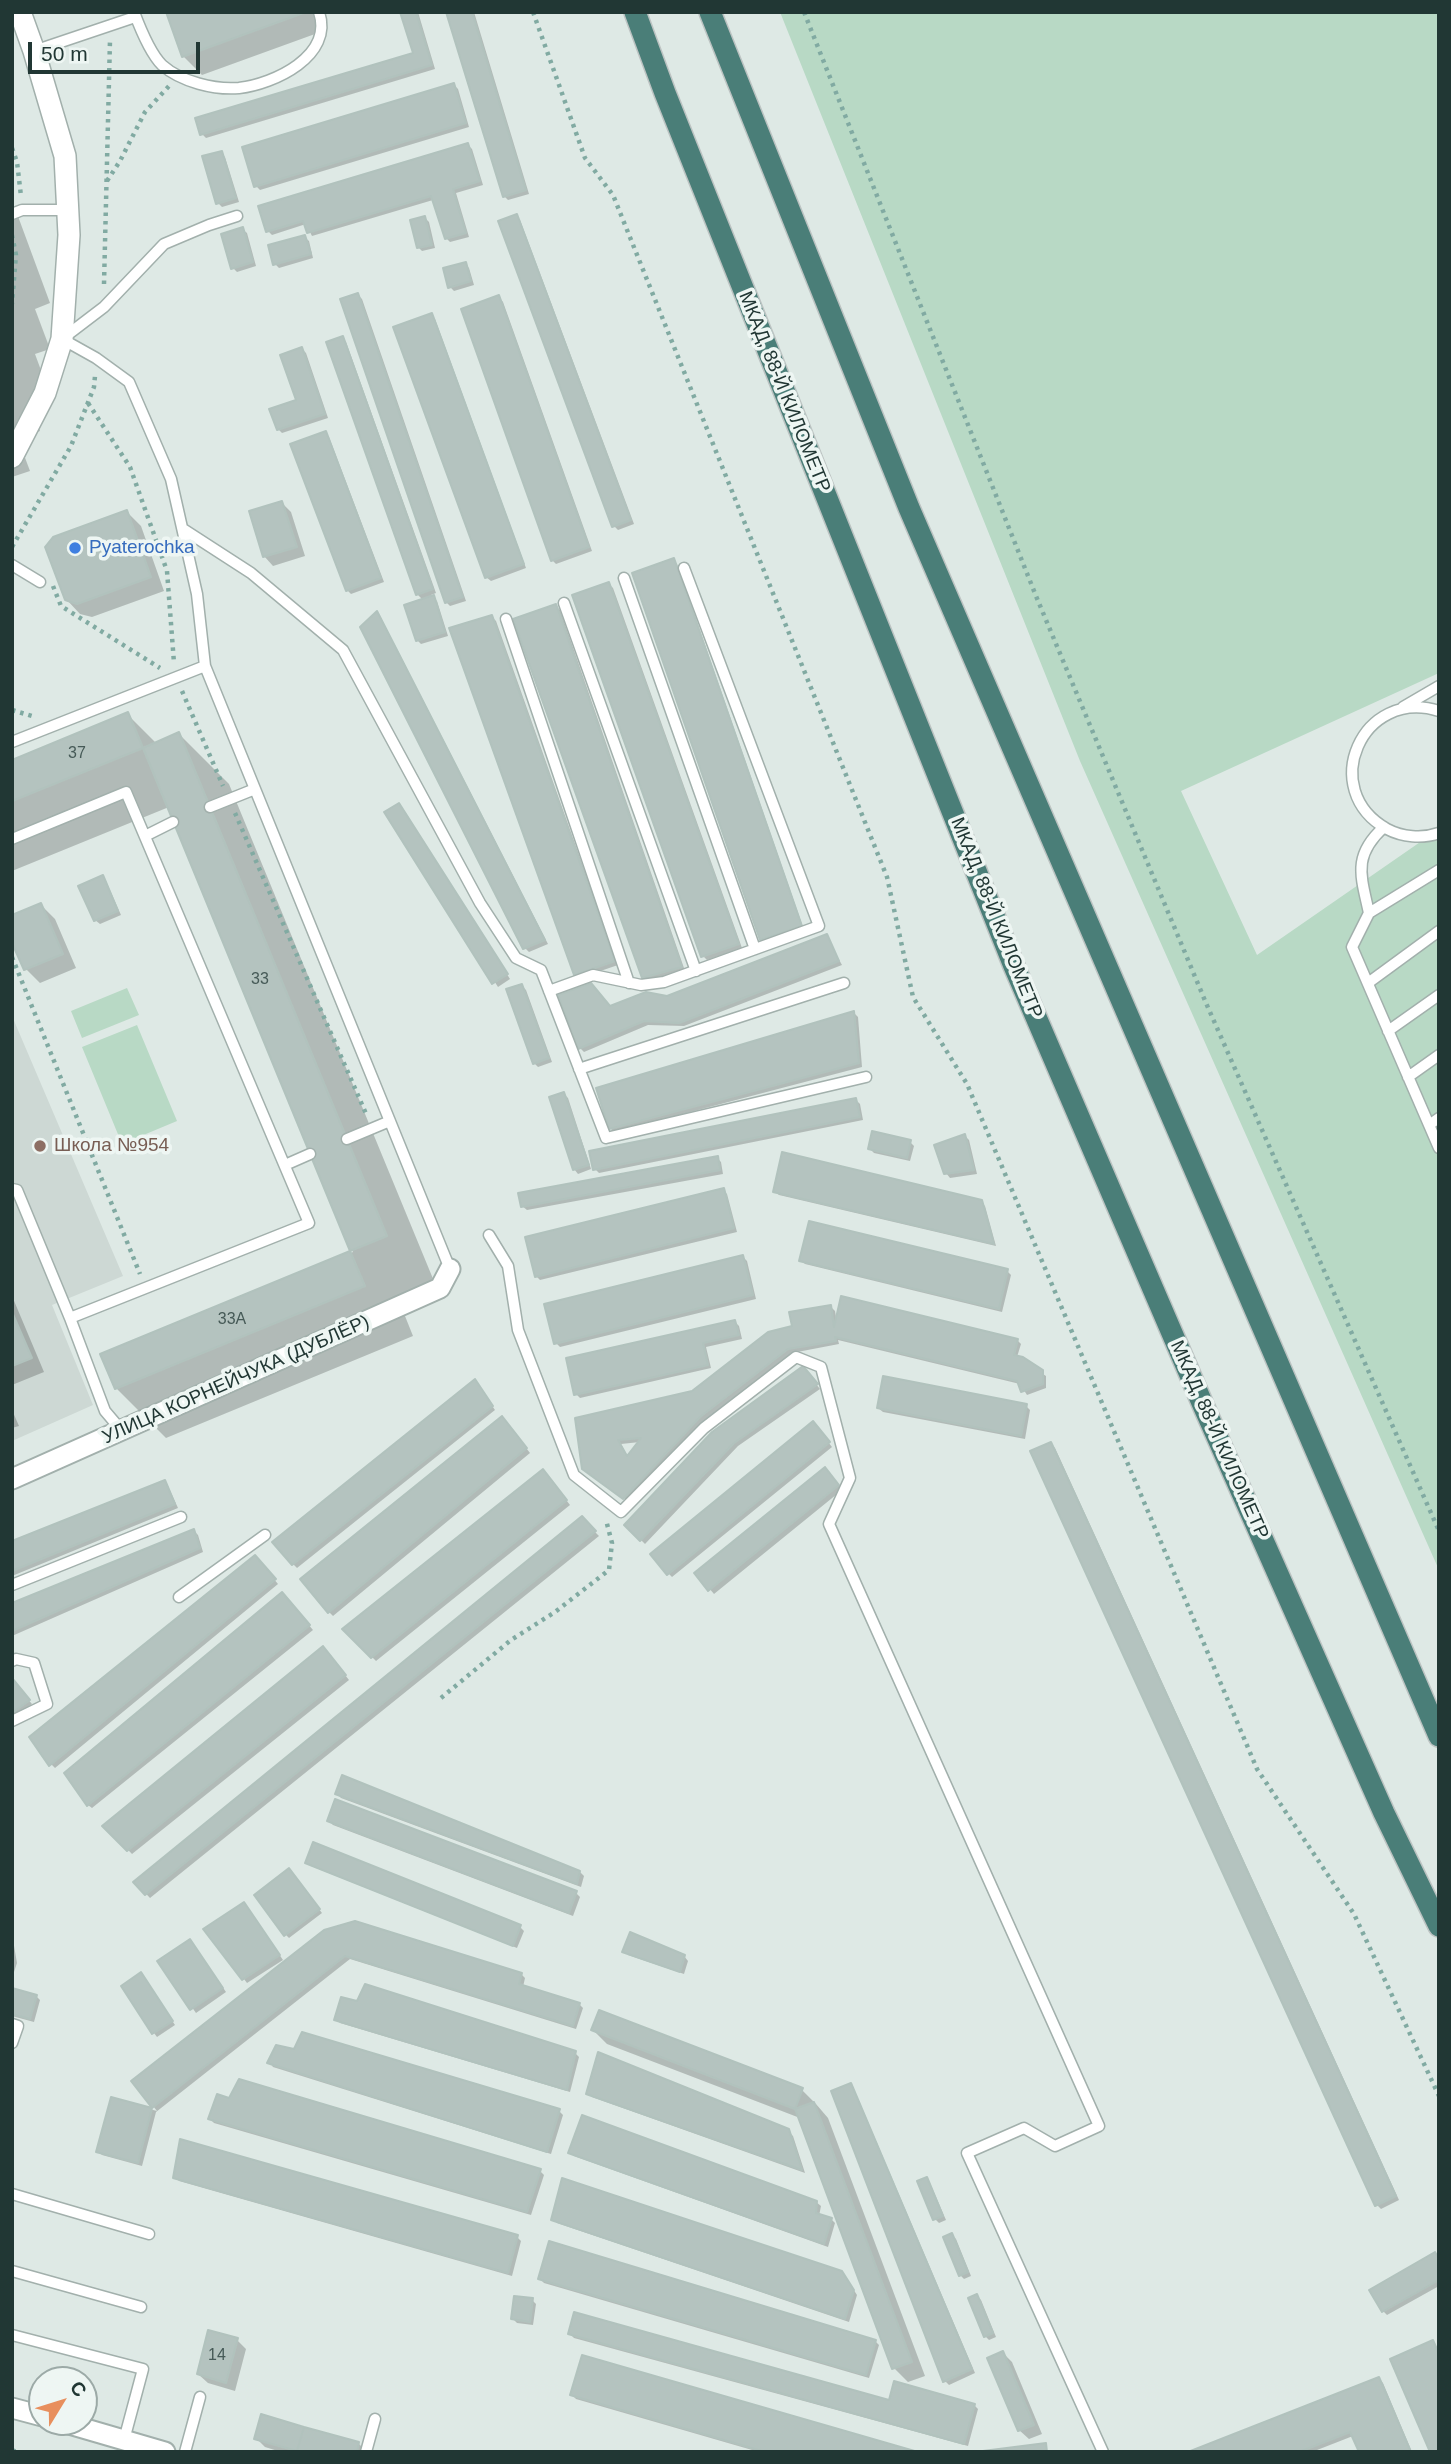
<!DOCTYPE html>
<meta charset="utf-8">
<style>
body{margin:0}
#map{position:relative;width:1451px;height:2464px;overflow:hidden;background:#dee9e5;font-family:Helvetica,sans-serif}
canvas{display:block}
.frame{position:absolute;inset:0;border:14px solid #213734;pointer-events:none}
.north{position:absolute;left:28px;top:2366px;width:70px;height:70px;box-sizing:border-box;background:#eef6f3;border:2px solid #9caaa7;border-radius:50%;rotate:52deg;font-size:19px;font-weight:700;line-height:28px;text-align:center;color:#213734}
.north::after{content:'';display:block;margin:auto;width:24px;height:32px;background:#e88f5d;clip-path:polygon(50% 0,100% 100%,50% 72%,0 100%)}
.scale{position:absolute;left:28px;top:42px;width:172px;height:32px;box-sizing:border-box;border:4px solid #213734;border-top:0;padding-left:9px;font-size:21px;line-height:24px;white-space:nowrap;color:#213734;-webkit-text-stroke:5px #eef6f3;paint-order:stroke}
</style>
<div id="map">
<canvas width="1451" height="2464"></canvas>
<div class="frame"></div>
<div class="north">С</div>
<div class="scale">50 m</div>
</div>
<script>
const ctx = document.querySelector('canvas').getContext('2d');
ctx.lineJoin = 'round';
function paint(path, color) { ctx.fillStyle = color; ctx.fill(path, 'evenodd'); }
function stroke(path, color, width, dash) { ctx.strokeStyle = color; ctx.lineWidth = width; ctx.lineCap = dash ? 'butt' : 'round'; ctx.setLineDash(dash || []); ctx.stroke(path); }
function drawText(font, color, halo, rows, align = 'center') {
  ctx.font = font + ' Helvetica,sans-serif'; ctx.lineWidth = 7; ctx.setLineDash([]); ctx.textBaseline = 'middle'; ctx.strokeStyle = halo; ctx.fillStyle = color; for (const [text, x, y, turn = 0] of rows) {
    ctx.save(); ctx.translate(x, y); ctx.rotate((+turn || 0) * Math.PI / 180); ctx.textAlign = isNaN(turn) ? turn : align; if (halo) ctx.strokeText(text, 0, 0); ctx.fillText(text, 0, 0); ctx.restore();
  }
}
paint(new Path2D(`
 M12,1016L123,1276L52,1305L93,1405L12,1441Z`), '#cdd8d4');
paint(new Path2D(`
 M780,12H1439V673L1181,791L1257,955L1439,829V1570L1080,761Z
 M127,988L139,1015L82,1038L71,1011Z
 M137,1025L177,1121L122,1144L82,1047Z`), '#b8d9c5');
paint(new Path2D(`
 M167,12H320L326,30L202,75L183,56Z
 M402,12H418L435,69L206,138L202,134L415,54Z
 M448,12H474L529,194L508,200L504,196Z
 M454,85L458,89L469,127L260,190L256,186Z
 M468,145L472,149L483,185L456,193L469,237L450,242L446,238L433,200L312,236L306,224L272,235L268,231Z
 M221,153L225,157L239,202L222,207L218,203Z
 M12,200L50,303L35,309L50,349L35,354L49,392L29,399L40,431L18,439L30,471L12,477Z
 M516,216L520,220L634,524L618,530L614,526L500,222Z
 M425,218L429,222L435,248L422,251L418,247Z
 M242,229L247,233L256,266L237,272L233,268Z
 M304,237L309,241L313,258L279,268L275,264Z
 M465,264L469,268L474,285L454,291L450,287Z
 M358,295L362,299L466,601L450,606L446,602Z
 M499,297L503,302L592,551L556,564L552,560Z
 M431,315L435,319L526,568L491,581L486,577Z
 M342,338L346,342L436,593L431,595L437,601L448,636L421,644L417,640L424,601L417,594Z
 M302,349L306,353L328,418L282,433L278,429L298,401Z
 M325,433L329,437L384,582L351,594L347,590Z
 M282,503L291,512L305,556L273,566L264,556Z
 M127,512L141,526L164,591L92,617L80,614L66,599Z
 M673,560L677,564L804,930L766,943L762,939Z
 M609,584L613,588L742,948L707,960L703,956Z
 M556,606L560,610L685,971L648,981L644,977Z
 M377,614L381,618L548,944L529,952L524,947Z
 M492,617L496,621L618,965L580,978L576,974Z
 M128,715L157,744L179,734L229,784L436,1286L399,1301L413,1336L166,1438L116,1388L103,1355L353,1252L169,807L12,871V762Z
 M403,809L510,979L498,987L387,813Z
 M102,877L106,881L121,915L100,924L95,920L81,887Z
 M41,905L55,919L76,968L40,983L26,969Z
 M826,936L842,965L684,1026L648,1025L584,1052L580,1048L560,996L610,1008L667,998Z
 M522,986L526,990L552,1062L538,1067L534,1063Z
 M854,1013L858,1017L862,1067L614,1132L610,1128Z
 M564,1094L568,1098L591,1169L578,1174L574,1169Z
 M856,1100L860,1104L863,1120L599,1173L595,1169Z
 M965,1136L969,1140L977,1174L950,1178L946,1173Z
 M910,1142L914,1146L910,1161L874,1153L870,1149Z
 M717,1158L721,1162L723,1174L527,1210L522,1206Z
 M723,1190L727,1194L737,1232L540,1280L536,1276Z
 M774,1191L981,1202L985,1206L996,1246L779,1195Z
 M743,1257L747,1261L756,1299L560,1347L556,1343Z
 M801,1260L1007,1271L1011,1275L1002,1312L805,1264Z
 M12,1296L44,1372L12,1385Z
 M831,1307L835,1311L837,1323L1017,1340L1021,1344L1017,1357L1046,1376V1388L1027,1395L1020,1384L838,1340L839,1344L792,1353L704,1421L628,1501L588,1473L577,1419L693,1393L794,1327ZM640,1442L628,1457L621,1444Z
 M735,1322L739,1326L742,1339L706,1347L711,1368L580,1398L576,1394Z
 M807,1373L820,1389L738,1446L645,1544L626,1525Z
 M478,1385L495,1410L297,1568L293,1564L275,1542Z
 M1026,1406L1030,1410L1025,1439L883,1412L878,1408Z
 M12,1410L19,1426L12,1428Z
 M506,1422L530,1453L333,1616L329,1612Z
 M817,1428L832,1447L672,1577L668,1573Z
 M1051,1444L1055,1448L1399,2200L1381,2209L1377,2205Z
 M829,1474L842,1490L714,1594L697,1574Z
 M547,1475L570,1505L376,1661L345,1630Z
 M164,1482L168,1486L178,1508L12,1576V1542Z
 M582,1519L599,1536L150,1898L135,1882Z
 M194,1531L198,1535L203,1552L12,1636V1605Z
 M255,1557L278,1584L55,1768L51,1764Z
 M286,1598L313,1630L92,1808L88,1805Z
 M327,1652L349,1680L132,1854L105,1826Z
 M12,1681L32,1704L12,1719Z
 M337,1794L580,1872L584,1876L581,1887L341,1798Z
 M329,1821L576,1893L580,1897L573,1916L333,1825Z
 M307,1862L520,1927L524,1931L517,1948L311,1866Z
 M293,1875L322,1913L289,1938L285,1934Z
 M248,1908L283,1960L247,1983L206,1929Z
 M325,1931L521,1974L525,1978L523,1987L579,2004L583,2008L576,2029L350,1959L156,2112L142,2166L102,2155L98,2151L112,2099L157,2111L134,2082Z
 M12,1934L17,1963L12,1978Z
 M194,1945L226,1992L196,2013L160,1962Z
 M624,1951L684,1956L688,1961L684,1974L628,1955Z
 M141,1974L175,2025L157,2037L154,2033Z
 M12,1990L36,1996L40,2000L34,2022L12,2016Z
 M336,2019L575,2053L579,2057L570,2092L340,2023Z
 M593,2030L802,2090L816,2104L828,2118L925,2376L908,2382L894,2368L800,2118L607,2044Z
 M270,2063L559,2111L563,2115L551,2154L273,2067Z
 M850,2085L854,2089L975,2373L949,2385L945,2381Z
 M588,2093L788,2131L793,2136L805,2173L592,2097Z
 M210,2119L540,2171L544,2175L531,2215L214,2123Z
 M570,2152L816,2202L821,2206L819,2216L831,2219L835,2223L828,2247L574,2156Z
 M175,2177L517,2237L521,2241L512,2276L179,2181Z
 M926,2179L930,2183L946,2220L939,2223L935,2219Z
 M553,2219L846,2278L857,2295L849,2322L557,2223Z
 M952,2235L956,2239L971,2276L964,2279L960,2275Z
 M1439,2259V2286L1387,2315L1383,2311Z
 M540,2279L875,2341L879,2345L869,2378L544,2283Z
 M977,2296L981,2300L996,2337L989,2340L985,2336Z
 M532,2300L536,2304L533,2325L517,2323L513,2319Z
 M570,2334L891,2402L974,2405L978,2409L968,2446L574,2338Z
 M237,2340L246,2349L235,2391L208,2383L198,2374Z
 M1003,2353L1012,2362L1042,2434L1029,2439L1019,2430Z
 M1379,2379L1383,2383L1412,2452H1361L1353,2436L1312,2452H1193Z
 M572,2395L911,2452H759L576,2399Z
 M256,2438L359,2444L367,2452H281L265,2447Z`), '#0003');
const building = new Path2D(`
 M166,12H306L182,57Z
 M400,12H416L432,65L200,135L195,118L413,53Z
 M446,12H472L526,190L503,197Z
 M454,83L466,123L254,187L242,147Z
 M468,143L480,181L453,189L466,233L445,239L431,196L307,233L303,221L266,232L258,206Z
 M222,151L236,198L216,204L202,156Z
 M517,214L631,520L612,527L498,221Z
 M425,216L432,245L417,248L410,220Z
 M243,227L253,262L231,269L221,234Z
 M305,235L311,254L273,265L268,245Z
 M466,262L471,281L448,288L443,268Z
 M358,293L463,597L445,603L340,299Z
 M499,295L589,547L551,561L461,309Z
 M432,313L524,564L485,578L393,327Z
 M343,336L433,589L416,595L326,342Z
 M302,347L325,414L277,430L269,409L296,400L280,355Z
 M326,431L381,578L346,591L290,444Z
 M282,501L297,547L263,557L249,511Z
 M127,510L151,577L77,604L65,600L45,547L53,537Z
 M674,558L802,926L760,940L632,573Z
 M609,582L739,944L701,957L572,595Z
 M434,595L445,632L416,641L404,605Z
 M556,604L682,967L642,978L513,619Z
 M377,611L545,940L523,949L360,627Z
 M492,615L615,961L574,975L449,628Z
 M128,712L143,748L12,801V760Z
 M179,732L387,1236L350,1251L143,748Z
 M399,803L508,974L492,984L384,812Z
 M103,875L118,911L94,921L78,886Z
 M41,903L63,954L24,970L12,943V915Z
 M827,934L839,961L679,1023L644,1021L578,1049L558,995L591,983L610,1006L646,992L667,996Z
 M522,984L549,1058L533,1064L506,989Z
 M854,1011L859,1063L609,1129L596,1088Z
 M564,1092L589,1165L573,1170L549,1097Z
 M856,1098L860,1117L593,1170L589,1151Z
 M872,1131L911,1140L907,1158L868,1149Z
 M965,1134L974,1170L944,1174L934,1145Z
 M782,1152L982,1200L994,1244L773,1192Z
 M718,1156L720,1170L521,1207L518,1193Z
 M724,1188L734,1228L535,1277L525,1237Z
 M809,1221L1008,1269L999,1309L799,1261Z
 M350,1251L365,1286L115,1389L100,1354Z
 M743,1255L753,1295L554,1344L544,1304Z
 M841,1296L1018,1339L1014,1355L1023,1357L1043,1370V1384L1021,1392L1017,1381L835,1337L836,1341L788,1349L700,1417L623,1499L582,1469L575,1418L692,1391L768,1332L792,1326L789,1312L831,1305L834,1327ZM641,1438L627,1456L618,1440Z
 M12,1312L32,1358L12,1366Z
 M735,1320L739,1335L703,1343L708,1365L574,1395L566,1358Z
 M803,1366L818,1384L734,1443L640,1541L624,1525L712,1432Z
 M883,1376L1027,1404L1021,1436L877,1408Z
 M475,1379L493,1406L292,1565L272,1542Z
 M502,1416L527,1448L328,1613L300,1579Z
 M813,1421L830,1442L667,1575L650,1554Z
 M1051,1442L1396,2196L1375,2206L1030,1451Z
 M825,1467L839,1485L708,1591L694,1573Z
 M543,1469L567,1500L371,1658L342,1629Z
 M165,1480L175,1504L12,1571V1541Z
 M582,1516L596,1531L145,1895L133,1882Z
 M194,1529L200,1548L12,1631V1603Z
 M255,1555L276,1579L49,1766L29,1737Z
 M282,1592L310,1625L87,1806L64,1773Z
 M323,1646L346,1675L127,1851L102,1826Z
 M12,1678L30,1700L12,1713Z
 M342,1775L580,1871L577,1884L335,1794Z
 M335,1799L577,1891L569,1913L327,1821Z
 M313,1842L521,1925L513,1946L305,1863Z
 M289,1868L320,1909L284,1936L254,1895Z
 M244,1902L280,1955L242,1980L203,1929Z
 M355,1921L522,1973L519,1984L580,2003L573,2026L345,1956L152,2108L131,2081L324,1930Z
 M630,1932L685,1955L680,1972L622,1952Z
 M190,1939L223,1988L190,2010L157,1961Z
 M141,1972L173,2021L152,2034L121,1986Z
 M365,1984L576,2051L567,2090L334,2020L341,1997L357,2001Z
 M12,1988L37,1995L30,2019L12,2014Z
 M599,2010L803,2088L795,2109L591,2030Z
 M302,2032L560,2109L547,2152L267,2063L276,2045L294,2049Z
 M598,2052L789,2129L802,2170L586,2094Z
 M239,2079L541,2169L527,2212L208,2119L217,2094L229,2098Z
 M851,2083L972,2369L943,2382L831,2091Z
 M111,2097L152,2108L138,2163L96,2152Z
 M814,2102L912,2362L892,2369L795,2109Z
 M582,2115L817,2201L816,2213L832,2218L824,2244L568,2153Z
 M180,2139L518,2235L508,2273L173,2178Z
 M927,2177L943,2216L933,2220L917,2181Z
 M562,2178L842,2271L854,2290L845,2319L551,2220Z
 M952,2233L968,2272L959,2276L943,2237Z
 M549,2241L876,2340L866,2375L538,2279Z
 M1435,2252L1439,2259V2280L1382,2312L1369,2290Z
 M977,2294L993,2333L984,2337L968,2298Z
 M514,2296L533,2298L530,2322L511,2319Z
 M574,2312L889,2400L894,2381L975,2404L964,2444L568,2334Z
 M208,2330L238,2338L226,2383L197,2374Z
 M1433,2340L1439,2354V2452H1430L1390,2359Z
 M1003,2351L1034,2425L1018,2431L987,2358Z
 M582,2355L918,2452H765L570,2395Z
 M1379,2377L1411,2452H1359L1350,2432L1299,2452H1188Z
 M261,2414L304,2427L297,2451L254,2439Z
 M304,2427L359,2442L357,2452L297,2451Z
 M1046,2443L1047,2452H975Z`);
paint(building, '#b4c3bf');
stroke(building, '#b1c2bd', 2);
const service = new Path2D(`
 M134,12C140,28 150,53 162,65C181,82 215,90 239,88C274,84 334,56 319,12
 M34,51L135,17
 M12,214L22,210H67
 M237,216L209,225L164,244L104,307L62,339L96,358L129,382L171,479L197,594L205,666L450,1269
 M183,529L251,573L343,650L480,903L516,958L541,970L606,1138L866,1077
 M12,565L40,582
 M624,578L755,949
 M564,603L696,971
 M506,619L629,983
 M1403,707L1439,686
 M1439,711C1362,687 1317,790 1387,829C1402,837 1422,839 1439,833
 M12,742L205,666
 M210,807L255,789
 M1384,827C1352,856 1361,876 1369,913L1352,947L1439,1148
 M145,836L173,822
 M12,839L126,792L309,1223L70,1318L105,1411L122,1431
 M1369,913L1439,870
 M1368,983L1439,931
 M549,991L593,975L641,985L664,982L819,926L684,568
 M1388,1031L1439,995
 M579,1069L844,983
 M1408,1077L1439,1055
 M1429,1125L1439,1118
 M347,1139L390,1121
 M285,1165L310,1154
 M12,1189L17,1190L70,1318
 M489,1235L508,1266L518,1330L574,1475L621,1512L704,1428L796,1357L821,1367L850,1478L829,1524L1099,2126L1055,2146L1024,2128L967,2153L1103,2452
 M12,1585L181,1517
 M179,1597L265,1535
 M12,1661L16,1659L34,1663L47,1704L12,1721
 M12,2024L18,2026L12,2043
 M12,2194L149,2234
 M12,2271L141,2307
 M12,2335L143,2369L124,2440
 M185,2452L200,2397
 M366,2452L375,2419`);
const minor = new Path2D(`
 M12,1479L440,1288L450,1269
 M12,2408L42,2416
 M62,2422L165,2452`);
const tertiary = new Path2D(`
 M12,457L45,393L62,339L69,235L65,156L34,51L20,12`);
const trunk = new Path2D(`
 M635,12L665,93L1014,966L1203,1405L1384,1813L1439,1926
 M710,12L909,508L1439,1736`);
stroke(service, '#a2b0ac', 13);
stroke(minor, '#a2b0ac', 23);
stroke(tertiary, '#a2b0ac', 24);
stroke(trunk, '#bcc3c2', 24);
stroke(new Path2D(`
 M533,12L585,158L613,195L887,877L913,997L967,1084L1257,1769L1354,1914L1439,2096
 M804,12L1036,596L1206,1003L1439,1531
 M12,148L17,162L21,196
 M107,181L120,161L145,112L169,86
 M12,235L16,255L12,304
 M104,284L110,40
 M88,403L130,467L167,571L174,663
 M12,547L71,446L94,387L95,376
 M53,586L61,606L160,668
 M182,691L223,786
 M12,710L35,717
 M235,813L367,1116
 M12,957L140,1274
 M441,1698L511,1640L555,1612L609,1570L612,1543L606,1520
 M12,2450L17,2452`), '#81aaa2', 4.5, [3.5, 5]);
stroke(service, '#fff', 10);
stroke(minor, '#fff', 19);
stroke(tertiary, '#fff', 21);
stroke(trunk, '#4a7e78', 21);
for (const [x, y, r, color] of [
 [75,548,7,"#3f7fe0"],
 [40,1146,7,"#8d6e63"]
]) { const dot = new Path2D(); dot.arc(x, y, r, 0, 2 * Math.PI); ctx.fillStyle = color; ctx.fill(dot); stroke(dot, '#eef6f3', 2.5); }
drawText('16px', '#465a57', null, [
 ["37",77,754],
 ["33",260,980],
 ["33А",232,1320],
 ["14",217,2356]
]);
drawText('19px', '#213734', '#eef6f3', [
 ["МКАД, 88-Й КИЛОМЕТР",784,392,68],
 ["МКАД, 88-Й КИЛОМЕТР",996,918,68],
 ["УЛИЦА КОРНЕЙЧУКА (ДУБЛЁР)",236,1380,-24],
 ["МКАД, 88-Й КИЛОМЕТР",1219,1440,66]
]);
drawText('19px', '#366cbe', '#eef6f3', [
 ["Pyaterochka",89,548]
], 'left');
drawText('19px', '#785e54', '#eef6f3', [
 ["Школа №954",54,1146]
], 'left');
</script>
